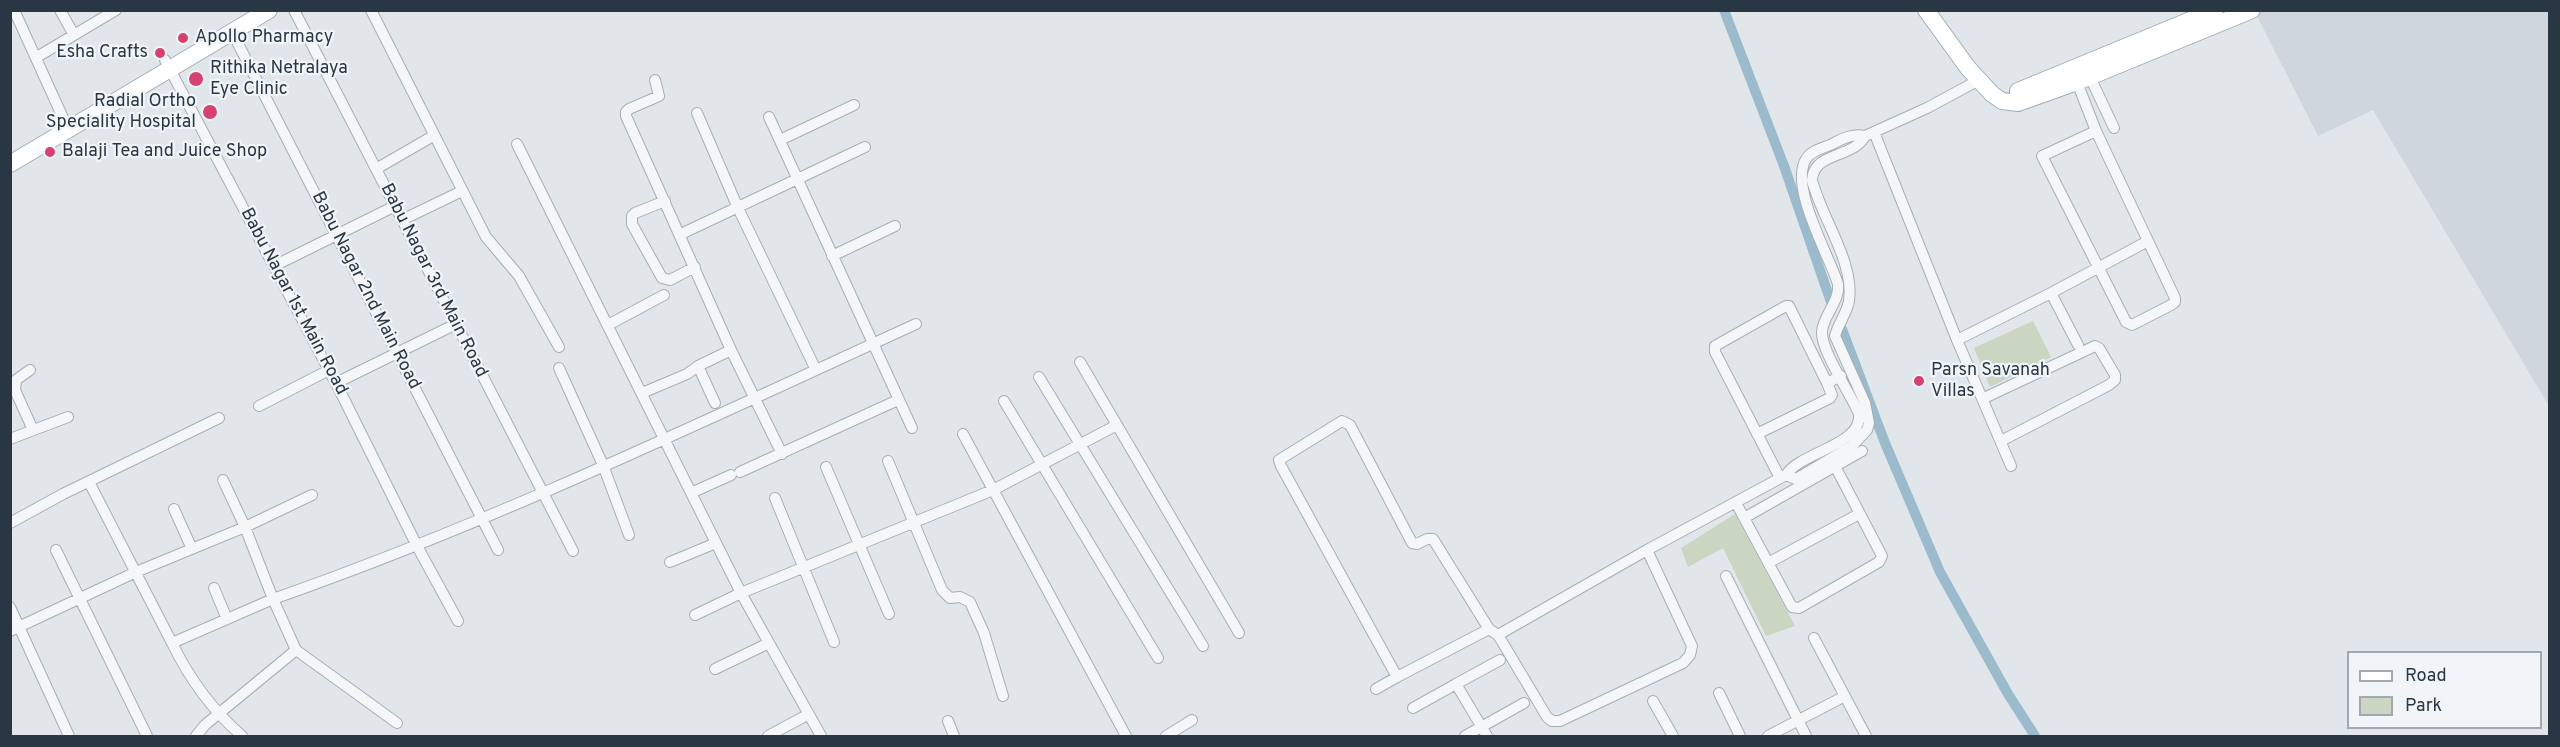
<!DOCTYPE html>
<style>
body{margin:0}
#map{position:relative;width:2560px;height:747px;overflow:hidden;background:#e1e6ea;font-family:Overpass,sans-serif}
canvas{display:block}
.frame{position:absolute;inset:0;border:12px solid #283743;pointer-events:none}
.legend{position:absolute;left:2347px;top:651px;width:195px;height:78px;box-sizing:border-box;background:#f1f5f8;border:2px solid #a1a9b0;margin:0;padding:8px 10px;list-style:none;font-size:18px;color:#283743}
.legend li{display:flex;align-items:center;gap:12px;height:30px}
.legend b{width:30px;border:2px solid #a1a9b0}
</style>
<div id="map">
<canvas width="2560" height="747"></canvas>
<div class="frame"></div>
<ul class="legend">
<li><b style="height:8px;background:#fff"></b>Road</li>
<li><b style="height:16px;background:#cad5c2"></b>Park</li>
</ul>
</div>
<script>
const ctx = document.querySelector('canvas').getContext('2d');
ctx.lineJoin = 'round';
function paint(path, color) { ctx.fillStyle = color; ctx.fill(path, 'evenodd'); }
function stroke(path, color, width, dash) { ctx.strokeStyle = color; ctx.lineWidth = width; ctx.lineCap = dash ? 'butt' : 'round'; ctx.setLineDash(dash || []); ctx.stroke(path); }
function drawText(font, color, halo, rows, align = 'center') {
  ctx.font = font + ' Overpass,sans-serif'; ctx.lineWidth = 4.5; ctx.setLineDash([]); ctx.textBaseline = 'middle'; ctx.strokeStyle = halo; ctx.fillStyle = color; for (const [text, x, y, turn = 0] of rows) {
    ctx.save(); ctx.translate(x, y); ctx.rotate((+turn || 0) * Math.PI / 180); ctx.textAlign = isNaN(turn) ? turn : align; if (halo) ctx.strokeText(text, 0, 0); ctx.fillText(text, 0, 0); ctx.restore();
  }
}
paint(new Path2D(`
 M2263,10L2549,11V406L2373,110L2318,136L2256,14Z`), '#cfd6dd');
paint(new Path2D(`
 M2033,321L2051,357L1990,387L1974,348Z
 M1735,514L1795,626L1766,636L1723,548L1688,567L1681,548Z`), '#cad5c2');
stroke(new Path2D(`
 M1724,10L1784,166L1831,302
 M1842,329L1885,443L1940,572L2008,694L2035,736`), '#9bbbcc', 10);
const street = new Path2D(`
 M14,10L64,120
 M60,10L74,35
 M294,10L573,551
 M371,10L486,237L519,276L559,347
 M232,32L498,550
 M37,57L116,10
 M165,60L341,393L417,546L458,621
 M2090,77L2114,128
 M655,80L659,96L629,109L626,112V116L731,350L782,454
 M2077,82L2096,131L2175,298V302L2171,305L2132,325L2126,322L2042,156L2096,131
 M697,113L738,208L816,370
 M769,117L912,428
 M1874,132L1957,340L2011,466
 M780,140L854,105
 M517,144L741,593L821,736
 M376,169L433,136
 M665,201L635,213L632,216V224L662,278L670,280L695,267
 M402,220L462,191
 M681,234L865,147
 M832,256L895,226
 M274,266L395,206
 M2051,293L2148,241
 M608,325L664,295
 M1957,340L2051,293L2078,345
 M1080,362L1239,633
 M559,368L603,465L629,535
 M30,370L16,380L15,390L33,430
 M1039,377L1203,646
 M336,383L456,324
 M642,393L687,374L698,366
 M1982,399L2095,346L2099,348L2115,375V380L2109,385L2001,441
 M1004,401L1158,658
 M715,403L698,366L731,350
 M259,406L329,370
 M963,434L1126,736
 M1757,434L1830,398L1832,395L1827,383
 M10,439L68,417
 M888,461L942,590L950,598L960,597L970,602L984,633L1003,696
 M826,467L889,614
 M740,472L898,400
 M1786,475L1796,479L1852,446L1867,430L1869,423L1865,403L1835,336C1838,324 1847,313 1849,301C1855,263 1821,217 1812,180C1814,151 1853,159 1865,136
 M1780,478L1715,352V346L1786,306H1789L1827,383L1841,376
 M223,480L245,527L312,495
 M89,482L172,643L273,599L296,650L205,725L196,736
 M691,493L731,475
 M775,498L834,642
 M1736,503L1792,607L1799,608L1879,562L1882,556L1835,466
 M174,509L192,549
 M1744,518L1862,451
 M10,523L63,494L219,418
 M56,550L147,736
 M1647,550L1786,475C1800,452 1863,445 1859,414C1851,394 1821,351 1822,332C1823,315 1840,302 1838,284C1829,255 1789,187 1806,159C1811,151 1822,148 1830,145C1842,139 1852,133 1865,136L1927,108L1979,80
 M670,562L716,543
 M1768,563L1859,514
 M1726,576L1806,736
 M214,588L227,619
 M10,607L69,736
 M695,615L741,593L993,490L1117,425
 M1489,629L1433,539H1427L1417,544L1412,543L1350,425L1342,421L1279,460L1281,466L1397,677L1489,629L1498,635L1547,717L1552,721H1560L1683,663L1690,655L1692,646L1647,550L1498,635
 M10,631L136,572L245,527L273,599C493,522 704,421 916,324
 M1814,638L1866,736
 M172,643C190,680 211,709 242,736
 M296,650L397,723
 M715,669L769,643
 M1456,684L1500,660
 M1376,689L1397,677
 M1719,693L1740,736
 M1653,701L1673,736
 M1413,708L1456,684L1487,736
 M948,721L954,736
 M768,736L809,714
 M1166,736L1192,720
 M1465,736L1524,703
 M1768,736L1845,696`);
const primary = new Path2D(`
 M1926,10L1968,68L1992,94L2002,101L2018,103L2077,82L2252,10
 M2018,91L2215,10
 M10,164L269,10`);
stroke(street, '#a6aeb5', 12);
stroke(primary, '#a0adb7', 18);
stroke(street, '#f4f6f8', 10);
stroke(primary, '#fff', 16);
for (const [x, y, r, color] of [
 [183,38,6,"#d54171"],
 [160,53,6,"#d54171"],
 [196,79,8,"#d54171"],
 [210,112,8,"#d54171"],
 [50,152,6,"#d54171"],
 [1919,381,6,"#d54171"]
]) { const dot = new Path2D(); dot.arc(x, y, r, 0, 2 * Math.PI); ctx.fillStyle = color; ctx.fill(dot); stroke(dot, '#f1f5f8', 2); }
drawText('18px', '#283743', '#f1f5f8', [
 ["Apollo Pharmacy",195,38],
 ["Esha Crafts",148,53,"right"],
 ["Rithika Netralaya",210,69],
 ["Eye Clinic",210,90],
 ["Radial Ortho",196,102,"right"],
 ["Speciality Hospital",196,123,"right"],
 ["Balaji Tea and Juice Shop",62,152],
 ["Parsn Savanah",1931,371],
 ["Villas",1931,392]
], 'left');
drawText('18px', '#283743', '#f1f5f8', [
 ["Babu Nagar 3rd Main Road",433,281,63],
 ["Babu Nagar 2nd Main Road",365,291,63],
 ["Babu Nagar 1st Main Road",293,302,62]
]);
</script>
